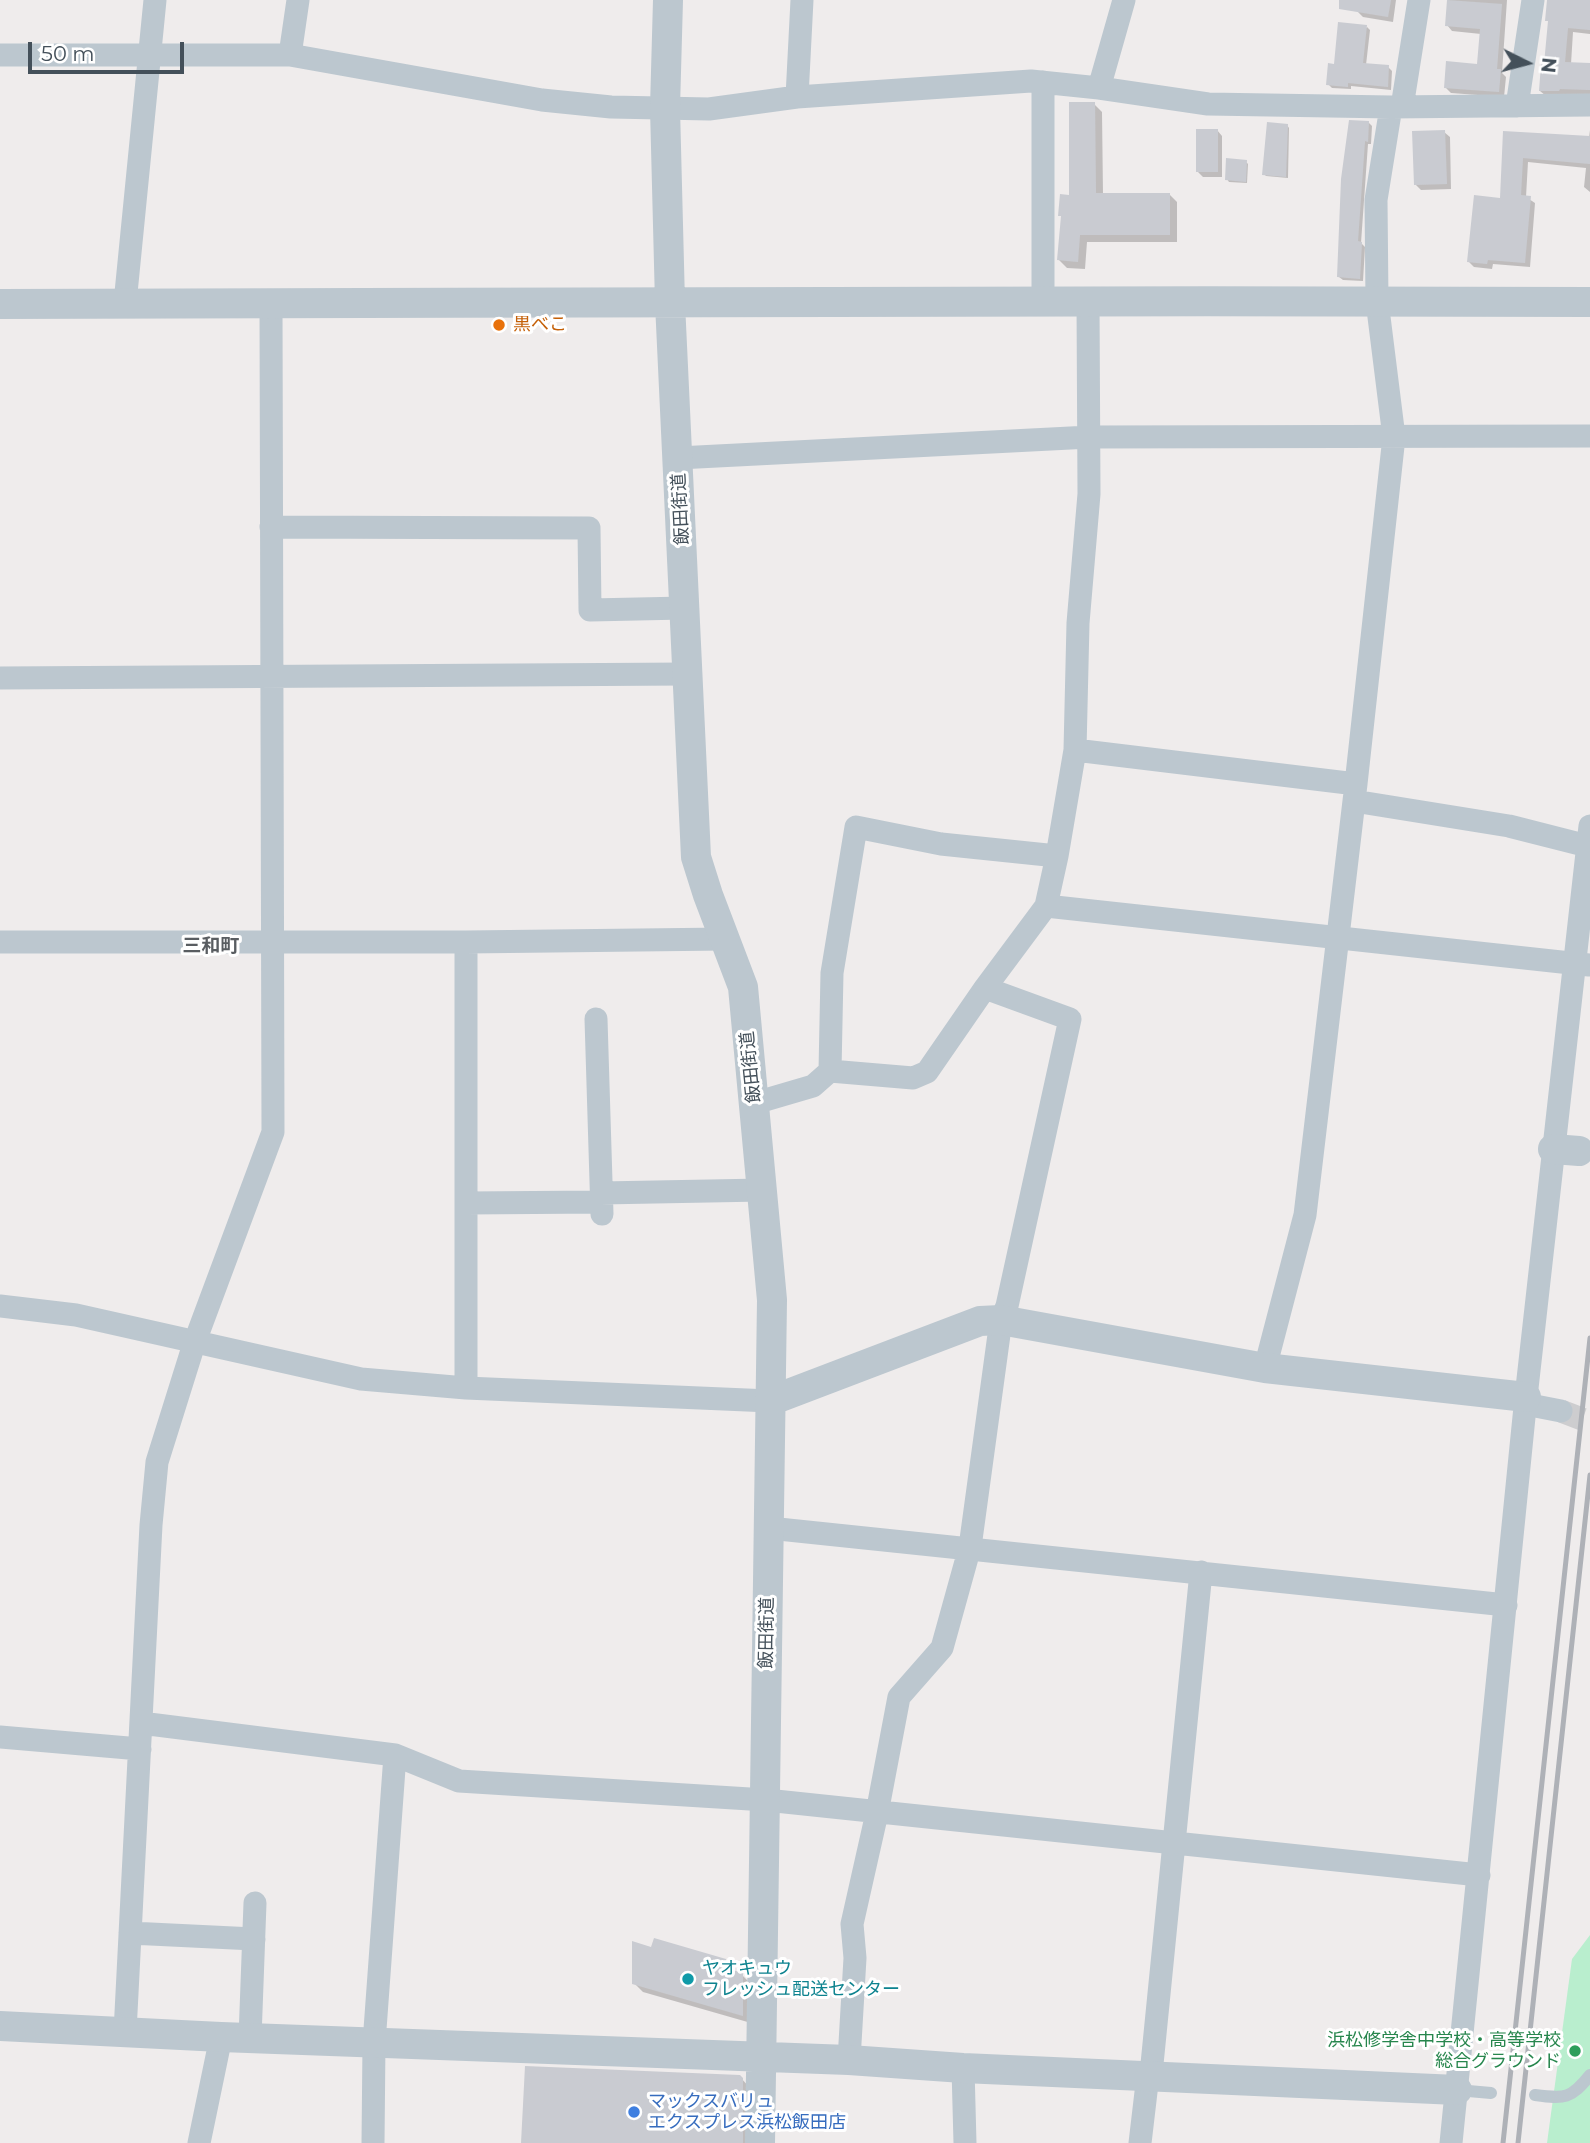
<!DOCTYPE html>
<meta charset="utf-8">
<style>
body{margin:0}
#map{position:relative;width:1590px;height:2143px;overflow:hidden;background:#efecec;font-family:Montserrat,sans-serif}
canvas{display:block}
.north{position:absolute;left:1492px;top:28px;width:70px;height:70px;-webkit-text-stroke:5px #fff;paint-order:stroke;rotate:96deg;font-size:19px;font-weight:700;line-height:28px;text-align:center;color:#44505a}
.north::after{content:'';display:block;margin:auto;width:24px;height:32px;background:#44505a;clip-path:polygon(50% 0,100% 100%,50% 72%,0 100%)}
.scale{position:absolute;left:28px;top:42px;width:156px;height:32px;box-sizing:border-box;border:4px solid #44505a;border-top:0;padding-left:9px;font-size:21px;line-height:24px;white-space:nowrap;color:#44505a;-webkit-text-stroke:5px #fff;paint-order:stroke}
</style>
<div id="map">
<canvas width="1590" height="2143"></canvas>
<div class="north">N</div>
<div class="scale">50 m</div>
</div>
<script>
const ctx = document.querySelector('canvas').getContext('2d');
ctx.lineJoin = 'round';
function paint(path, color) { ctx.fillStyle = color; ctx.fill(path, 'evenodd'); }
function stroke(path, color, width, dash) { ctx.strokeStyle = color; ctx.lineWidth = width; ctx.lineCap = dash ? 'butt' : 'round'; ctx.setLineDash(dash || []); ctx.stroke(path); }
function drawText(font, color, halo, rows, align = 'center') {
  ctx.font = font + ' Montserrat,"Noto Sans JP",sans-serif'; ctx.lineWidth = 6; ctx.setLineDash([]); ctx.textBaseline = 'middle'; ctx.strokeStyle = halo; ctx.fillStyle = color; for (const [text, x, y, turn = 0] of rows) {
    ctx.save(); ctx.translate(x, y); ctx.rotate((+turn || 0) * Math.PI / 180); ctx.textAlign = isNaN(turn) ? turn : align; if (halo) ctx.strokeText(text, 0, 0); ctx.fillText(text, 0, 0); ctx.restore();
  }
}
paint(new Path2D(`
 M1590,1935V2143H1547L1572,1959Z`), '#b9eece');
paint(new Path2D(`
 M1359,0H1396L1393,22L1363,17L1358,12Z
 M1448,0H1507L1502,73L1506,77L1504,97L1451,93L1446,88L1478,66L1481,34L1452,31L1447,25Z
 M1549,0H1590V34L1573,32L1571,64L1590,65V95L1546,96L1540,91L1546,66L1550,23L1547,20Z
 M1367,27L1370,30L1366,65L1388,67L1392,71L1391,90L1351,86V89L1332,88L1328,84L1335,65Z
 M1094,104L1102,112L1103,194H1169L1177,202V242H1087L1085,269L1067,268L1059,260L1063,218L1060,215L1071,197Z
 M1368,122L1372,126L1371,144H1368L1361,243L1365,247L1363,281L1343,280L1339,277Z
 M1287,125L1289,128L1288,178L1266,176L1264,174Z
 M1217,130L1222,136V177H1203L1198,172Z
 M1590,130V192L1584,187L1586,168L1528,162L1526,197L1535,203L1530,267L1493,264L1492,269L1474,267L1469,262L1502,200L1505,133L1589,138Z
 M1444,132L1450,137L1451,189L1421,190L1415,184Z
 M1246,162L1248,164L1247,183L1229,182L1227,179Z
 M652,1949L725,1961L734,1970V1973L742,1975L751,1984V2023L643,1992L634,1983Z
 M739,2076L754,2092V2143H523Z`), '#0003');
paint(new Path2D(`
 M1339,0H1391L1388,17L1339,9Z
 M1447,0L1502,4L1497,69H1501L1499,92L1444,88L1446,61L1477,64L1480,29L1445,26Z
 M1547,0H1590V30L1568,28L1565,62L1590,63V90L1560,89L1559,91H1539L1541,64H1544L1548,21H1545Z
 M1338,22L1367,25L1363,63L1389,65L1388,87L1348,83V87L1326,85L1328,63L1334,64Z
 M1069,102H1095L1096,193H1170V235H1080L1078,262L1057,260L1061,216H1058L1060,194L1069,195Z
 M1349,120L1369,121L1368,142L1365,141L1358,241L1362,242L1360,279L1337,277L1341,179Z
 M1267,122L1288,124L1286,177L1262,175Z
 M1196,129H1218V172H1196Z
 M1445,130L1447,184L1414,185L1412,131Z
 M1503,131L1590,136V164L1523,158L1521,195L1531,196L1525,263L1488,260L1487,264L1467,262L1474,195L1500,198Z
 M1226,158L1247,160L1246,182L1225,180Z
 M654,1938L726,1959V1968L743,1973V2016L632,1984V1941L651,1947Z
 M525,2066L740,2075L743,2078V2143H521Z`), '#c9cbd1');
stroke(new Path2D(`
 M1561,1411L1590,1422`), '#cdcdcf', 23, [23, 11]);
stroke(new Path2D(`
 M1457,2090L1491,2093
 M1535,2095C1565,2099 1571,2099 1590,2075`), '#bcc7cf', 12);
stroke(new Path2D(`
 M0,55H290L542,100L611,107L709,109L797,97L1031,81L1099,88L1208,104L1391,107L1590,105
 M290,55L298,0
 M1099,88L1124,0
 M797,97L802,0
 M1517,106L1533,0
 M1402,107L1419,0
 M1043,300V82
 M125,303L155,0
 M678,458L1090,437L1590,436
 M271,527L589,528L590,610L685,608
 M0,678L688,674
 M1075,750L1356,784
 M1354,801L1509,826L1588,846
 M1046,906L1589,965
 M0,942H466L726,939
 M466,942V1388
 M596,1019L602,1214
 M830,1071L832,973L856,827L941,844L1057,856
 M755,1103L813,1086L830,1071L913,1078L927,1072L985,988L1046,906L1057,856L1075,750L1078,623L1089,494L1088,300
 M601,1193L763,1190
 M466,1203L601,1202
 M0,1306L76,1315L361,1379L466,1388L770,1401
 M1265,1368L1305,1215L1356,784L1394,437L1377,301L1376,200L1391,107
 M1525,1404L1561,1411
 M769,1528L1506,1605
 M141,1723L395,1755L459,1781L766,1800L1479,1875
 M0,1737L140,1749
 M130,1933L254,1939
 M125,2032L151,1525L157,1462L194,1344L273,1132L271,304
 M250,2038L255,1903
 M849,2060L855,1958L852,1924L877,1813L899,1697L942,1648L970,1547L1001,1320L1007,1306L1070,1019L985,988
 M963,2068L965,2143
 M199,2143L221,2037
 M373,2143L374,2043L395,1755
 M1140,2143L1148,2075L1152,2064L1201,1572
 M1451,2143L1526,1397L1590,826`), '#bcc7cf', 23);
stroke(new Path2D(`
 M668,0L665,108L670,303L696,857L708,895L743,987L772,1300L760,2143
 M0,304C530,303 1060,300 1590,302
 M1553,1149L1579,1151
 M770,1401L980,1321L1001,1320L1265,1368L1526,1397
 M0,2026L221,2037L849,2060L963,2068L1457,2090`), '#bcc7cf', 30);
stroke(new Path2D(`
 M1503,2143L1590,1338
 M1518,2143L1590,1475`), '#aeb1b7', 5);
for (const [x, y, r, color] of [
 [499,325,7,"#e8710a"],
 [688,1979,7,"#0f9aa8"],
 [1575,2051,7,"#2e9e5b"],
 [634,2112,7,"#3f7fe0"]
]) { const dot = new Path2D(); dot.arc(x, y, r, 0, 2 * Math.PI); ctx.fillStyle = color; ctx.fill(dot); stroke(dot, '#fff', 2.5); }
drawText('18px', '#c56008', '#fff', [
 ["黒べこ",513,325]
], 'left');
drawText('18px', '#44505a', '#fff', [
 ["飯田街道",681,509,-93],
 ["飯田街道",751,1067,-96],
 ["飯田街道",767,1633,-89]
]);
drawText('18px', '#0d838f', '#fff', [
 ["ヤオキュウ",702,1969],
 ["フレッシュ配送センター",702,1990]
], 'left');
drawText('18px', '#27864d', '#fff', [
 ["浜松修学舎中学校・高等学校",1561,2041],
 ["総合グラウンド",1561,2062]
], 'right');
drawText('18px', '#366cbe', '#fff', [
 ["マックスバリュ",648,2102],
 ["エクスプレス浜松飯田店",648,2123]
], 'left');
drawText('bold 19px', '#595d61', '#fff', [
 ["三和町",211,946]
]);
</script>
